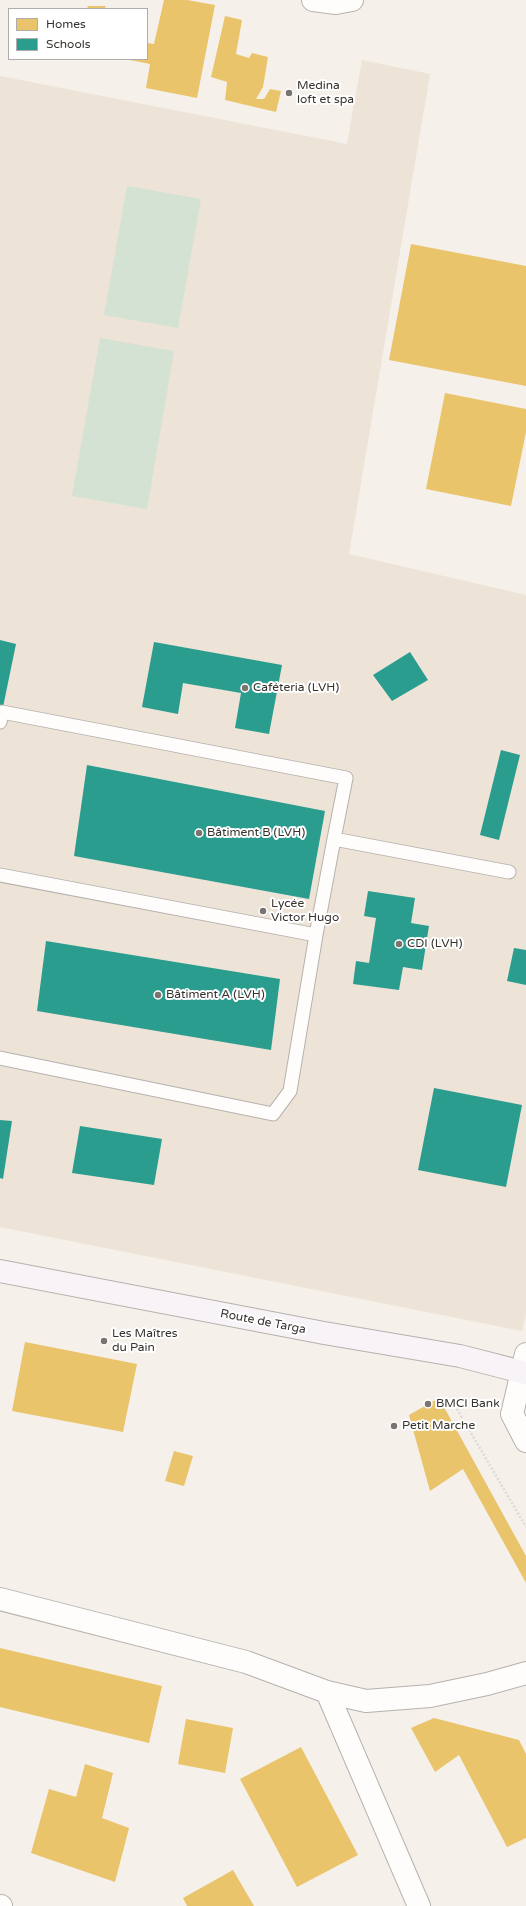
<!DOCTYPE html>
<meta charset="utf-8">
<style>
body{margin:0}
#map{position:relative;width:526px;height:1906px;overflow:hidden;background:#f5f0ea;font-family:"Varela Round",sans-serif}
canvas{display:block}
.legend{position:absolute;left:8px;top:8px;width:140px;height:52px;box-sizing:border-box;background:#fff;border:1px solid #afadab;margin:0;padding:5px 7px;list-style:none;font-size:12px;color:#36322e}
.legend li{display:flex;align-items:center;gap:8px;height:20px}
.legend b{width:20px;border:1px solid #afadab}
</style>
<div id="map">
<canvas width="526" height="1906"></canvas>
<ul class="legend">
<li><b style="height:11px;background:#e9c46a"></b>Homes</li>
<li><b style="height:11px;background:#2a9d8f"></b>Schools</li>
</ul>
</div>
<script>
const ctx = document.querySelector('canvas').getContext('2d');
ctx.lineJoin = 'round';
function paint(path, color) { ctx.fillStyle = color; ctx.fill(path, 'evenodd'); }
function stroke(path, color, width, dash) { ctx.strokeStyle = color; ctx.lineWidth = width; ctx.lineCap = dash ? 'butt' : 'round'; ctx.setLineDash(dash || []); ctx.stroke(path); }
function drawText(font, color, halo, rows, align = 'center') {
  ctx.font = font + ' "Varela Round",sans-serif'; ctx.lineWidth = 4; ctx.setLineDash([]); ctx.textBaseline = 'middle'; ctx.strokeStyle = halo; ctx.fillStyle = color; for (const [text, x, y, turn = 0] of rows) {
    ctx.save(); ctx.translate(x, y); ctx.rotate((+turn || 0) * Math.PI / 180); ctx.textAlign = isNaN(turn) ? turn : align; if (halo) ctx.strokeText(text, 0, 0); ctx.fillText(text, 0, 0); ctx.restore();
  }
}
paint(new Path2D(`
 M362,60L430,74L349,554L526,595V1313L522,1331L0,1227V76L347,144Z`), '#ede3d7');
paint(new Path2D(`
 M127,186L201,199L178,328L104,315Z
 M100,338L174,351L147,509L72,496Z`), '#d3e2d3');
paint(new Path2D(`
 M164,0H187L215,5L197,98L146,88L150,64L130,60L147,59V43L154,44Z
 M88,6H106L104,9H87Z
 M225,16L242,20L236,54L249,58L252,53L268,57L263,87L256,99H264L270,89L281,91L276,112L225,100L227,82L211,77Z
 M411,244L526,266V386L389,360Z
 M445,393L526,409V432L511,506L426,489Z
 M25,1342L137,1364L123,1432L12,1411Z
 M439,1398L526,1556V1583L463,1469L430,1491L409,1415Z
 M174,1451L193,1456L184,1486L165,1481Z
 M0,1648L162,1686L149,1743L0,1707Z
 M434,1718L519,1740L526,1754V1838L507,1847L459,1755L435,1772L411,1728Z
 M186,1719L233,1728L225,1773L178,1764Z
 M301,1747L358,1855L297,1887L240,1779Z
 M85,1764L113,1773L102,1818L129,1828L115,1882L31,1853L49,1789L76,1797Z
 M233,1870L254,1906H187L183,1898Z`), '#e9c46a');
paint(new Path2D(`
 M0,640L16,644L2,712L0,711Z
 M154,642L282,665L269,734L235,728L241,693L183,683L178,714L142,707Z
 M410,652L428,680L392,701L373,675Z
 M501,750L520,755L499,840L480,835Z
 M87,765L325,811L309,899L74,856Z
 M368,891L415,898L411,923L429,926L422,970L403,967L399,990L353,984L356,961L369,963L376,918L364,916Z
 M46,941L280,979L271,1050L37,1011Z
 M514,948L526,950V985L507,981Z
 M434,1088L522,1105L506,1187L418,1170Z
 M0,1120L12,1121L3,1179L0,1178Z
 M80,1126L162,1139L154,1185L72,1173Z`), '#2a9d8f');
const service = new Path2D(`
 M0,722L2,712L346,778L334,839
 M0,875L316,935L334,839L509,872
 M0,1058L273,1114L290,1091L316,935`);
const minor = new Path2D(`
 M313,0L336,3L352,0
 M522,1372L526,1354
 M0,1599L246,1662L327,1692L366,1701L430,1696L487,1684L526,1673
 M327,1692L419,1906
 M0,1906H1`);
const tertiary = new Path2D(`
 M522,1372L512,1414L526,1441`);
const secondary = new Path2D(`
 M0,1271L324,1333L460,1356L526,1373`);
stroke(service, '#b6b2ae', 15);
stroke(minor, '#b6b2ae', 24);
stroke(tertiary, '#b6b2ae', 24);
stroke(secondary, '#b6b2ae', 24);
stroke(new Path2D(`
 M457,1409L526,1527`), '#dcdbd9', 2.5, [2, 2]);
stroke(service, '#fefdfc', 13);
stroke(minor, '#fefdfc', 22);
stroke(tertiary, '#fefdfc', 22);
stroke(secondary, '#f7f3f6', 22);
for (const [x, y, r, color] of [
 [289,93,4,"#797470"],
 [245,688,4,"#797470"],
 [199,833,4,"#797470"],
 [263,911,4,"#797470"],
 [399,944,4,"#797470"],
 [158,995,4,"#797470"],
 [104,1341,4,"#797470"],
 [428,1404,4,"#797470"],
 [394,1426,4,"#797470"]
]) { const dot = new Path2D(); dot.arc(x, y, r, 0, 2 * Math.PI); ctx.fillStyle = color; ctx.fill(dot); stroke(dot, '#fff', 1.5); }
drawText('12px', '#36322e', '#fff', [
 ["Medina",297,86],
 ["loft et spa",297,100],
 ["Caféteria (LVH)",253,688],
 ["Bâtiment B (LVH)",207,833],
 ["Lycée",271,904],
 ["Victor Hugo",271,918],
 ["CDI (LVH)",407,944],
 ["Bâtiment A (LVH)",166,995],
 ["Les Maîtres",112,1334],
 ["du Pain",112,1348],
 ["BMCI Bank",436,1404],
 ["Petit Marche",402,1426]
], 'left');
drawText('12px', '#36322e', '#fff', [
 ["Route de Targa",263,1322,11]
]);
</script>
